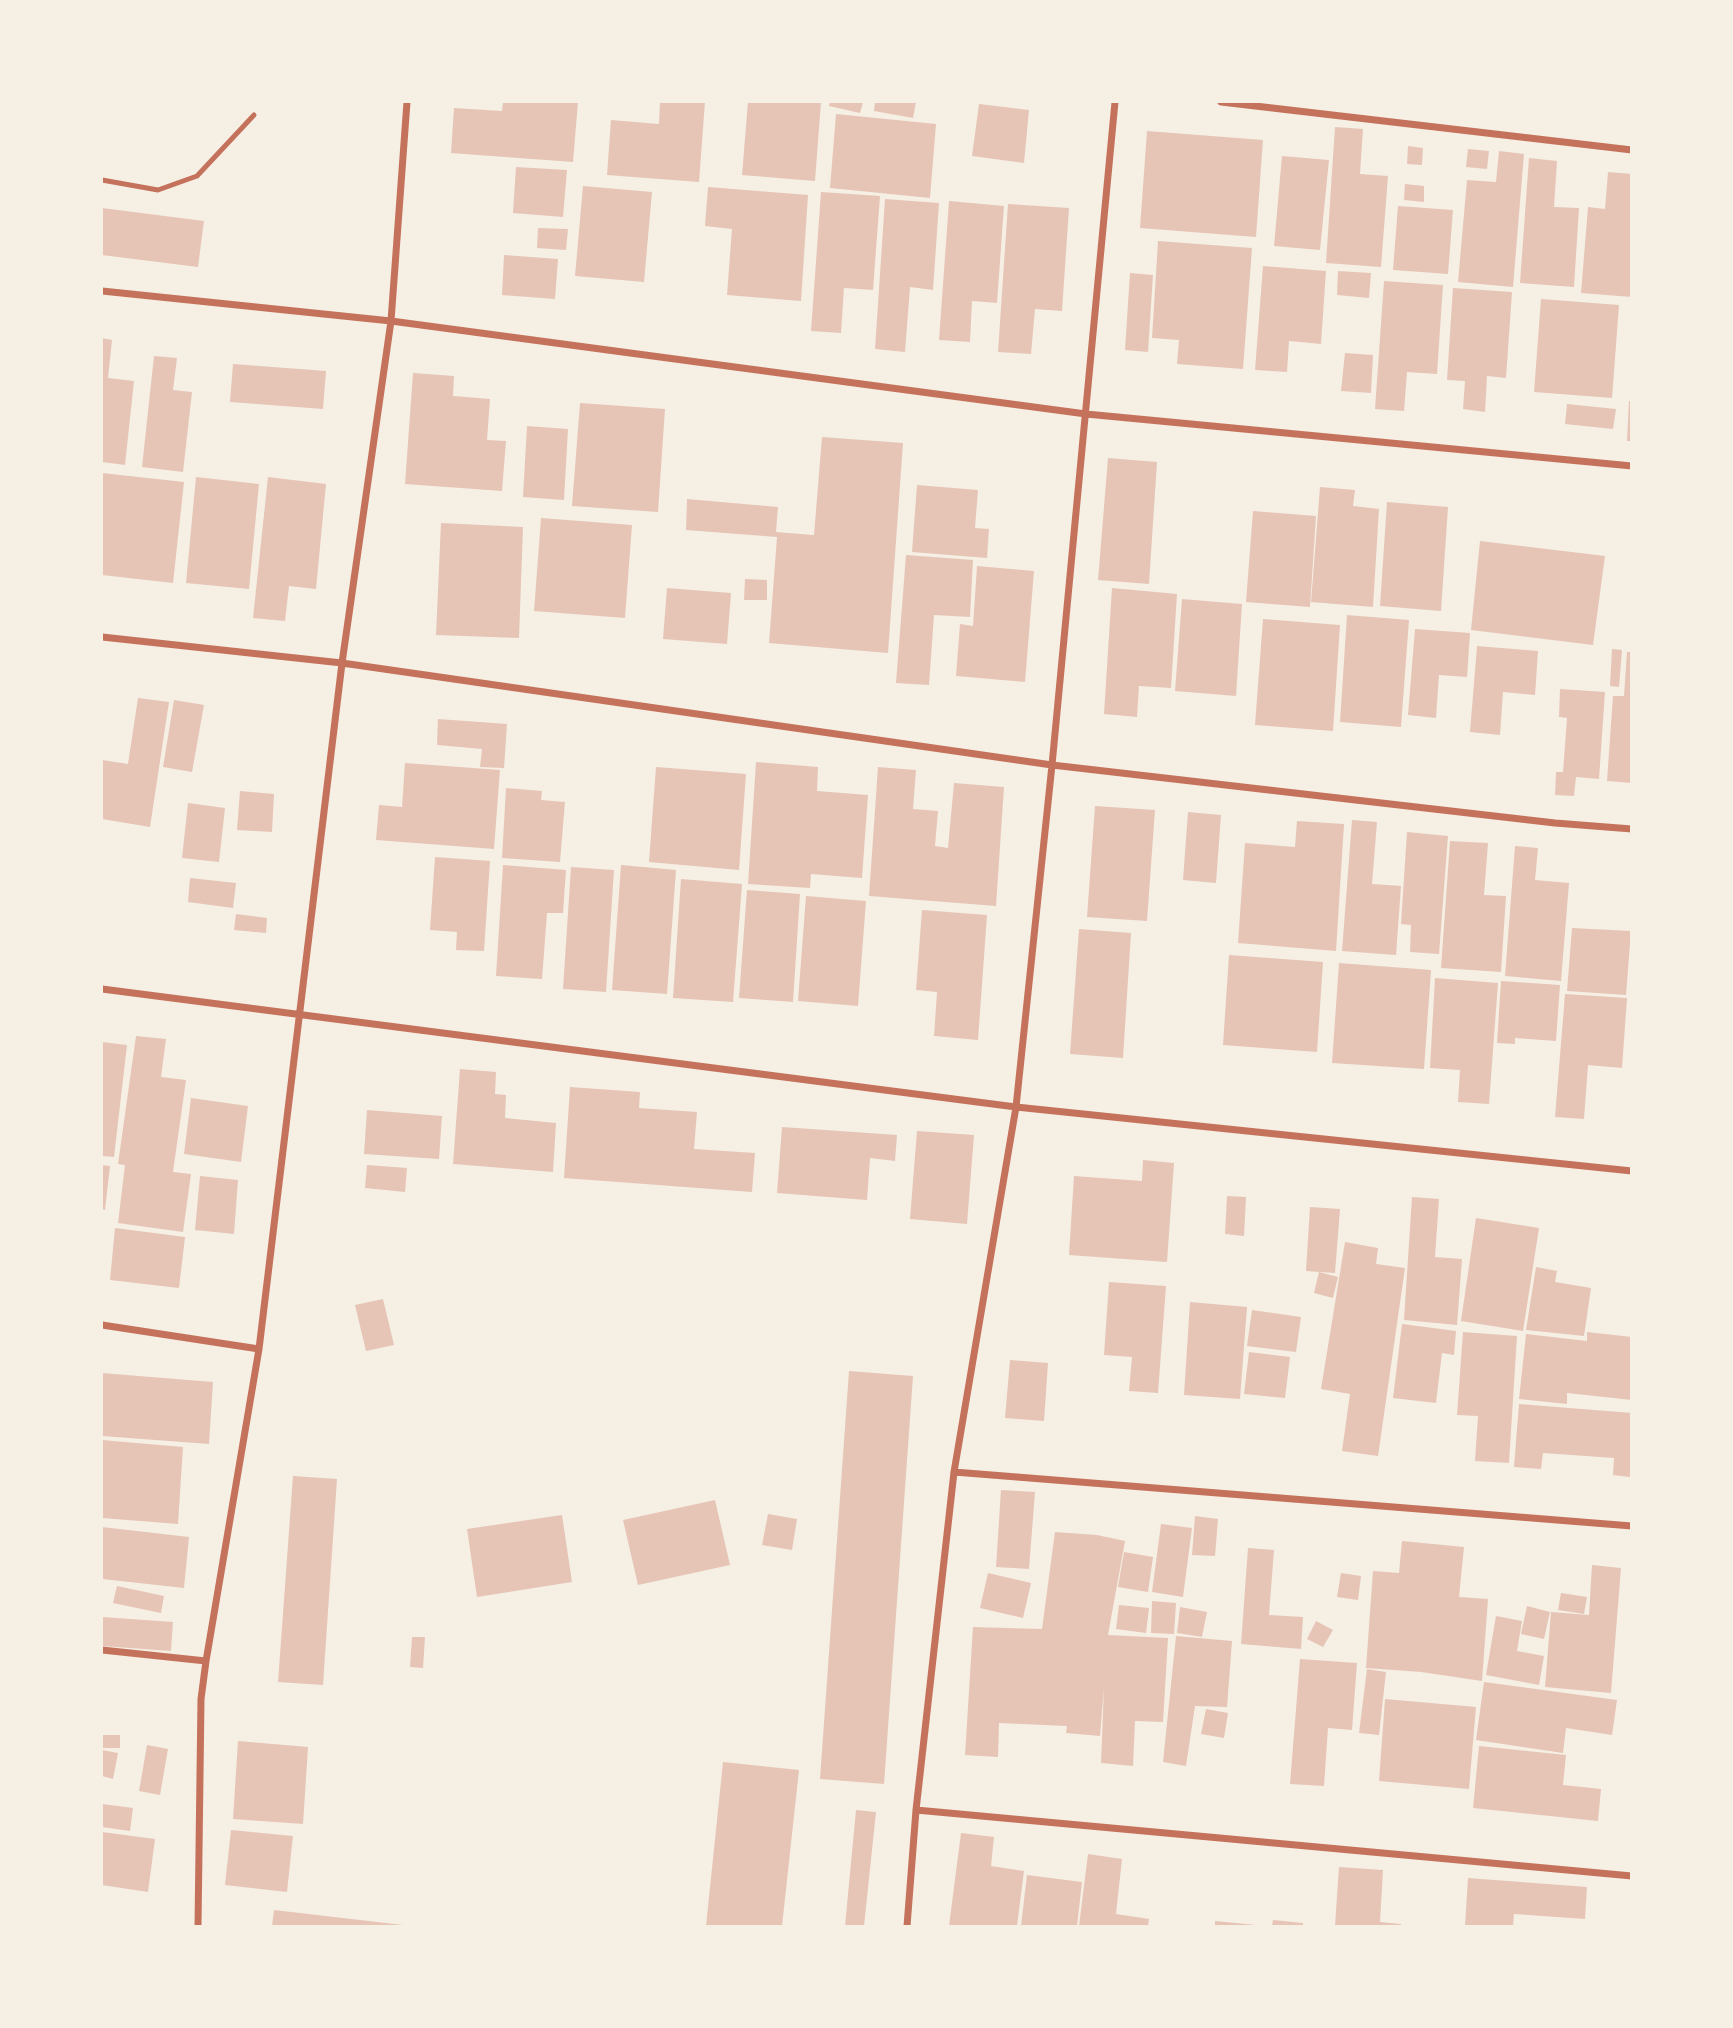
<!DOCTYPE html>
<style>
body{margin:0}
#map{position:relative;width:1733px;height:2028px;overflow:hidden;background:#f6efe4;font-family:"Crimson Pro",serif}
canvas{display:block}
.frame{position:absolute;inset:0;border:103px solid #f6efe4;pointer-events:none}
</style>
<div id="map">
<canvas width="1733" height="2028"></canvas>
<div class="frame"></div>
</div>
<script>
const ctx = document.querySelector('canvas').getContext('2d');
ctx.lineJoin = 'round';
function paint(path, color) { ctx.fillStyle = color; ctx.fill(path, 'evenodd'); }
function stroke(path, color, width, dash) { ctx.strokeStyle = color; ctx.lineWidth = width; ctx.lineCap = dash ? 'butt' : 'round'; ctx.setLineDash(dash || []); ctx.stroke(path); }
paint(new Path2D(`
 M503,102H578L573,162L451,153L454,108L502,111Z
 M660,102H705L699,182L607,175L611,120L659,124Z
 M748,102H821L815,181L742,175Z
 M830,102H863L860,113L829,106Z
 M875,102H916L913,118L874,111Z
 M979,104L1029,110L1024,163L972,156Z
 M836,114L936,124L930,198L830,188Z
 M1335,127L1363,129L1360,174L1388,176L1381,267L1326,263Z
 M1147,131L1263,140L1256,237L1140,228Z
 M1408,146L1423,148L1422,165L1407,164Z
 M1468,149L1489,151L1487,169L1466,167Z
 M1499,151L1524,154L1513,287L1458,282L1467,180L1496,182Z
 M1282,156L1329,160L1320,250L1274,246Z
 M1529,158L1557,161L1554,207L1579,208L1574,287L1520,283Z
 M516,167L567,170L563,217L513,213Z
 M1608,172L1632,174V297L1581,293L1588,207L1605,209Z
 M1405,184L1424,186V202L1404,200Z
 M583,186L652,192L644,282L575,276Z
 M708,187L808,195L801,301L727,295L732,229L705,226Z
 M821,192L880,196L873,290L844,288L841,333L811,331Z
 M885,199L939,203L933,290L910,287L905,352L875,349Z
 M949,201L1004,206L997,303L972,301L970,342L939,340Z
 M1008,204L1069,208L1062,311L1035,309L1031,354L998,352Z
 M1398,206L1453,210L1448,274L1393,270Z
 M102,208L204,221L198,267L102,255Z
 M538,228L568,229L566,250L537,248Z
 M1158,241L1252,248L1243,369L1177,364L1179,340L1152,338Z
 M504,255L558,259L555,299L502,295Z
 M1263,266L1326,271L1321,344L1289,341L1287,372L1255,370Z
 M1338,271L1371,273L1369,298L1337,295Z
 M1130,273L1153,275L1148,352L1125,350Z
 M1384,281L1443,285L1437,374L1407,372L1404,411L1375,409Z
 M1453,288L1512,292L1506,378L1487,376L1485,412L1463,409L1465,381L1447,380Z
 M1541,299L1619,305L1612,398L1534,392Z
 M102,338L112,340L108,378L134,381L125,465L102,462Z
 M1345,353L1373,355L1371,393L1341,391Z
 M154,356L177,358L173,390L192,392L183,472L142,467Z
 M233,364L326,371L323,409L230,402Z
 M413,373L454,376L453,396L490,399L487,440L506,441L502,491L405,484Z
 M1629,401H1632V441H1627Z
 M580,403L665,409L658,512L572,506Z
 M1567,404L1616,409L1613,429L1565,424Z
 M527,426L568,429L564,500L523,497Z
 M822,437L903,443L888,653L769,643L777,537L686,530L687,499L778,507L776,532L814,535Z
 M1108,458L1157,462L1149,584L1098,580Z
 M102,473L184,482L173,583L102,575Z
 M196,477L259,484L249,589L186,583Z
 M268,477L326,484L316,589L289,586L285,621L253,618Z
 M917,485L978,490L975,528L989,529L987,558L912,552Z
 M1320,487L1355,490L1353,506L1379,509L1373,607L1311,602Z
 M1387,502L1448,507L1441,611L1380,606Z
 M1253,511L1316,516L1310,607L1246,602Z
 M541,518L632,525L625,618L534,611Z
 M441,523L523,527L519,638L436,635Z
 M1480,541L1605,556L1593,645L1471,630Z
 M906,555L973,560L970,617L934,615L929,685L896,683Z
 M977,566L1034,571L1025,682L956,676L960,624L973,626Z
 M745,579L767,580V600H744Z
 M667,588L731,593L727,644L663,639Z
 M1112,588L1177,594L1171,688L1139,686L1137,717L1104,714Z
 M1182,599L1242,604L1236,696L1175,691Z
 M1347,615L1409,620L1401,727L1340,722Z
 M1263,619L1340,625L1333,731L1255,725Z
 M1415,629L1470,633L1467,677L1439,675L1436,718L1408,715Z
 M1477,646L1538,651L1535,695L1503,692L1500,735L1470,732Z
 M1612,649L1622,650L1619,687L1610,686Z
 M1627,652H1632V783L1607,781L1613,696H1624Z
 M1560,689L1605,692L1599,779L1576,777L1574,796L1555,795L1556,772H1563L1567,718L1559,717Z
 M138,698L169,702L150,827L102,819V760L128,764Z
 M174,700L204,705L192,772L163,767Z
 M438,719L507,724L504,768L480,767L482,749L437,745Z
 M756,762L818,767L817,791L868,795L862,878L811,874L810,888L748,884Z
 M405,763L500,770L494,849L376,840L379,805L402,807Z
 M656,767L746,774L739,870L649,862Z
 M878,767L916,770L913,809L938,811L935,846L948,848L954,783L1004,787L996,906L869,896Z
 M506,788L542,791L541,800L565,802L560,862L502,858Z
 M240,791L274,794L272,832L237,830Z
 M188,803L225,808L219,862L182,858Z
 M1095,806L1155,810L1147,921L1087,917Z
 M1188,812L1221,815L1216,883L1183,880Z
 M1352,820L1377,822L1372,884L1401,886L1396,955L1342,951Z
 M1297,821L1344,824L1336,951L1238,943L1245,843L1295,847Z
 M1407,832L1448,836L1439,954L1410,952L1411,925L1401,924Z
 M1450,841L1488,843L1484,895L1506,896L1501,972L1441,968Z
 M1515,846L1538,848L1535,880L1569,883L1561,981L1505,976Z
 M435,857L490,861L484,951L456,950L457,932L430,930Z
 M503,865L566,870L563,913H547L542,979L496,976Z
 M621,865L676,870L667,994L612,990Z
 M571,867L614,870L606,992L563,989Z
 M190,878L236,883L233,908L188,902Z
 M681,879L742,884L733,1002L673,998Z
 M747,890L800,894L793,1002L739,998Z
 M806,896L866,901L858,1006L798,1001Z
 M922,910L987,915L978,1040L934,1036L937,992L916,990Z
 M236,914L267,918L266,933L234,930Z
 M1572,928L1631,931L1626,995L1567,991Z
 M1079,929L1131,933L1123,1058L1070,1054Z
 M1229,955L1323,962L1317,1052L1223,1045Z
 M1339,963L1431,970L1424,1069L1332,1063Z
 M1435,978L1498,983L1489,1104L1458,1102L1460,1070L1430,1068Z
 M1501,981L1560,985L1556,1041L1515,1038V1044L1497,1043Z
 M1565,994L1627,998L1622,1068L1588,1065L1584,1119L1555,1117Z
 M136,1036L166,1039L161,1077L186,1080L173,1172L191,1174L183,1232L118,1223L125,1165L118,1164Z
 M102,1042L127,1045L114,1157L102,1156Z
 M460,1069L496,1072L495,1094L506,1095L505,1118L556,1123L553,1172L453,1164Z
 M570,1087L640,1092L639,1108L697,1112L694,1149L755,1153L752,1192L564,1178Z
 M191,1098L248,1106L241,1162L184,1154Z
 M367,1110L442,1116L439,1159L364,1154Z
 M782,1127L897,1135L895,1161L870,1158L867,1200L777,1193Z
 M917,1131L974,1135L967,1224L910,1219Z
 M1143,1160L1174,1163L1167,1262L1069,1255L1074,1176L1142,1181Z
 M102,1165L110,1166L105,1210L102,1209Z
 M367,1165L407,1168L405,1192L365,1188Z
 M200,1176L238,1180L234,1234L195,1230Z
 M1227,1196L1246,1197L1244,1236L1225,1234Z
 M1412,1197L1439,1199L1435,1257L1462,1259L1457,1325L1404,1320Z
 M1310,1207L1340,1209L1335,1273L1306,1271Z
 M1476,1218L1539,1228L1523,1331L1461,1321Z
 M115,1228L185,1237L179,1288L110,1280Z
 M1345,1242L1378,1248L1376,1264L1405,1268L1378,1456L1342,1451L1350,1394L1321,1389Z
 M1536,1267L1557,1271L1555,1282L1591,1288L1584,1336L1526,1330Z
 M1319,1272L1338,1277L1333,1298L1314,1293Z
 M1109,1282L1166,1286L1158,1393L1129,1391L1132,1357L1104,1355Z
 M383,1299L394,1345L366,1351L355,1305Z
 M1190,1302L1247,1307L1240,1399L1184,1395Z
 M1252,1310L1301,1317L1296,1352L1247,1346Z
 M1402,1324L1456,1331L1454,1355L1442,1353L1436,1403L1393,1398Z
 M1463,1332L1517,1336L1509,1463L1475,1461L1478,1416L1457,1415Z
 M1587,1332L1632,1337V1400L1567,1393V1404L1519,1399L1526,1334L1587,1341Z
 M1249,1352L1290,1357L1285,1398L1244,1394Z
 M1010,1360L1048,1363L1044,1421L1005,1418Z
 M849,1371L913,1376L884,1784L820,1779Z
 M102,1373L213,1382L209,1444L102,1436Z
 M1519,1404L1632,1413L1630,1477L1613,1475L1614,1458L1543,1453L1541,1469L1514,1467Z
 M102,1440L183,1447L178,1524L102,1518Z
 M293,1476L337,1479L323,1685L278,1682Z
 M1001,1490L1035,1492L1029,1569L996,1567Z
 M715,1500L730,1565L638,1585L623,1520Z
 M768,1514L797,1519L792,1550L762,1545Z
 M562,1515L572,1582L477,1597L467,1529Z
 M1195,1516L1218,1519L1215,1556L1192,1555Z
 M1161,1524L1192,1528L1183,1597L1152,1592Z
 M102,1527L189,1537L184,1588L102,1579Z
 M1055,1532L1097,1535L1125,1541L1108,1635L1168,1638L1163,1722L1135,1721L1133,1766L1101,1763L1104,1687L1100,1736L1066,1733L1067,1726L999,1723L998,1757L965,1755L973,1627L1042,1629Z
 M1402,1541L1464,1547L1459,1597L1488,1599L1482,1681L1421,1672L1366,1668L1373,1571L1399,1573Z
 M1248,1548L1274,1550L1269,1615L1303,1617L1301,1649L1241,1644Z
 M1124,1552L1153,1557L1148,1592L1118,1587Z
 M1592,1565L1621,1568L1611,1693L1545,1687L1551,1612L1589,1615Z
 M988,1573L1031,1583L1023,1618L980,1608Z
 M1341,1573L1361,1576L1358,1600L1337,1597Z
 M117,1586L164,1596L161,1613L113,1603Z
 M1561,1593L1587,1597L1584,1614L1558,1610Z
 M1152,1601L1176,1603L1174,1634L1151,1633Z
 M1119,1605L1149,1608L1146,1633L1116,1629Z
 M1527,1606L1550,1612L1544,1639L1521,1634Z
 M1180,1607L1207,1612L1202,1637L1177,1633Z
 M1496,1616L1522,1621L1517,1651L1544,1656L1539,1685L1486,1675Z
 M102,1617L173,1622L171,1651L102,1646Z
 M1316,1621L1333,1630L1323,1647L1307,1639Z
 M1176,1636L1232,1641L1227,1707L1195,1706L1186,1766L1163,1762Z
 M412,1637H425L423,1668L410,1667Z
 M1300,1659L1357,1663L1352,1730L1328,1728L1324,1786L1290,1784Z
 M1367,1669L1386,1672L1379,1735L1359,1733Z
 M1484,1682L1617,1700L1612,1735L1566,1728L1563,1753L1476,1740Z
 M1385,1699L1476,1707L1469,1789L1379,1781Z
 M1206,1709L1228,1713L1224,1738L1201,1734Z
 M103,1735H120V1748H103Z
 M238,1741L308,1747L303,1824L233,1819Z
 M147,1745L168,1749L160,1795L139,1791Z
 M1479,1746L1566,1755L1563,1785L1601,1789L1598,1821L1473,1808Z
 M102,1750L118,1753L113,1779L102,1776Z
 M723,1762L799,1770L782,1926H706Z
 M102,1804L133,1808L130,1831L102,1827Z
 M856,1810L876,1812L864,1926H845Z
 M231,1830L293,1836L287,1892L225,1885Z
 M102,1832L155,1839L148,1892L102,1885Z
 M961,1833L994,1837L991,1866L1024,1871L1017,1926H949Z
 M1088,1854L1122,1859L1116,1914L1149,1919L1148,1926H1079Z
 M1339,1867L1383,1870L1380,1922L1401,1924V1926H1335Z
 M1027,1875L1082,1882L1077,1926H1021Z
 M1468,1878L1587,1887L1585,1919L1514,1914L1513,1926H1465Z
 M274,1910L403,1925L402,1926H272Z
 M1273,1920L1303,1923V1926H1272Z
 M1215,1921L1256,1925V1926H1215Z`), '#e6c5b7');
stroke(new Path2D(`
 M102,180L158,190L197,176L254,115`), '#c5725c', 5);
stroke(new Path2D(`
 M1221,102L1632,150
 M102,291L391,321L1086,414L1632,466
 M102,637L342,663L1052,765L1555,823L1632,829
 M102,989L1016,1107L1632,1171
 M102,1325L259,1349
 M954,1472L1632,1526
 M102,1650L206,1661
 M916,1810L1632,1876
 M198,1926L201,1699L206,1661L259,1349L342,663L391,321L407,102
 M907,1926L916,1810L954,1472L1016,1107L1052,765L1115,102`), '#c5725c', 7);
</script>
